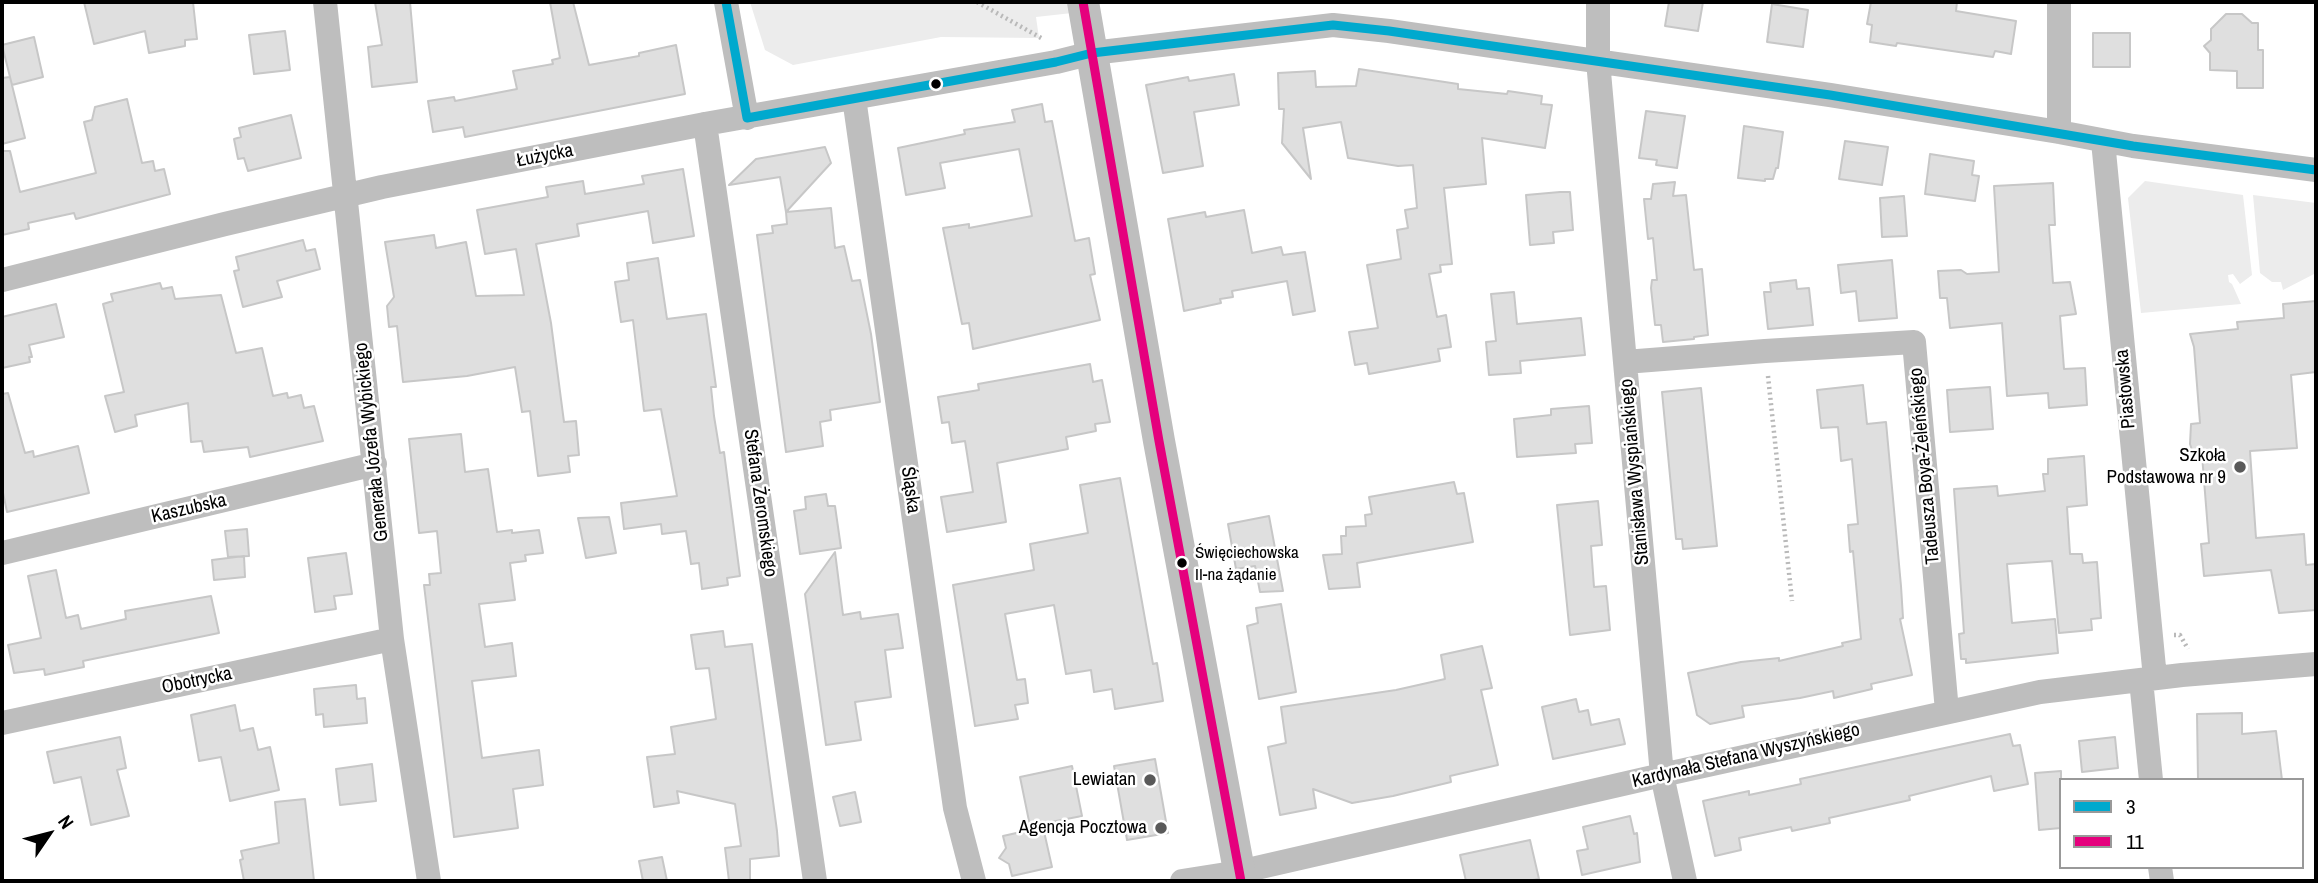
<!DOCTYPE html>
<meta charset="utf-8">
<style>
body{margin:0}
#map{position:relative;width:2318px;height:883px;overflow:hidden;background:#fff;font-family:"Archivo Narrow",sans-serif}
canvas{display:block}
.frame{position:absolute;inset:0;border:4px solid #000;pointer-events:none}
.legend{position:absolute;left:2059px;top:778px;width:245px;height:91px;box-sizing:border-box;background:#fff;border:2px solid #999;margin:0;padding:9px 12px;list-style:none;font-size:21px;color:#000}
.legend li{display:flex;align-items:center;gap:14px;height:35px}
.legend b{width:35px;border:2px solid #999}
.north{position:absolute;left:14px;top:799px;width:70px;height:70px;-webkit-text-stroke:5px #fff;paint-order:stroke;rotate:55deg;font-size:19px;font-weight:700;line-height:28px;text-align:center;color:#000}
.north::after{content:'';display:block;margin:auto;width:24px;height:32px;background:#000;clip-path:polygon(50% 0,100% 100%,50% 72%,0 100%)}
</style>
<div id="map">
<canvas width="2318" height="883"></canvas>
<div class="frame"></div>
<ul class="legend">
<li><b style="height:9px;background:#00a9ce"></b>3</li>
<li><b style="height:9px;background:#e5007d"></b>11</li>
</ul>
<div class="north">N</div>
</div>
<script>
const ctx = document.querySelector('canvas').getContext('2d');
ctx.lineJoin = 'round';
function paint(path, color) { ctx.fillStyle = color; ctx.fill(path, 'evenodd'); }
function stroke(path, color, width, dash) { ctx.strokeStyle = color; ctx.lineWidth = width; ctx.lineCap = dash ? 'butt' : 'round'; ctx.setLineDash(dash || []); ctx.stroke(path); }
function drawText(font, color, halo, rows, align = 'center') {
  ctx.font = font + ' "Archivo Narrow",sans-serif'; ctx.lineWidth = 5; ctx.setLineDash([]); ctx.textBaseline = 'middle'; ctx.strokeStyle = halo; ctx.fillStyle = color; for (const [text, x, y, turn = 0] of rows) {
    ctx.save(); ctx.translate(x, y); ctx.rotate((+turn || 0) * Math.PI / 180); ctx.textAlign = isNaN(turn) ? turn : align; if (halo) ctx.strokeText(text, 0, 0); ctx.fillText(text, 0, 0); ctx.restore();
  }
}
paint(new Path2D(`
 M750,2H1070L1072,13L1036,17L1039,38L941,37L793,65L765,50Z
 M2145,181L2243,195L2252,275L2240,284L2233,274L2228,275L2229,282L2232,284L2241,304L2141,313L2128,198Z
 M2253,195L2316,203V273L2283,290L2281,282H2272L2260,273Z`), '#ececec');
const building = new Path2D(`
 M84,2H193L197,39L185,40V46L149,53L145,31L94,44Z
 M375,2H410L417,82L372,87L368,47L382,45Z
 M550,2H573L589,65L639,56V53L676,45L685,94L465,137L463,127L433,132L428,101L454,97L455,101L517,89L513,71L553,64L552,60L560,58Z
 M1669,2H1703L1698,31L1665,26Z
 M1871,2H1957L1956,11L2016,21L2011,54L1995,51L1993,57L1897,43L1896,46L1870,42L1872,25L1867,24Z
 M1772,4L1808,10L1803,47L1767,42Z
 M2226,14H2242L2252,23H2258V50H2263V88H2237V71L2210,70V53L2204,46L2211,40V29Z
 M285,31L290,70L254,74L249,35Z
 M2093,33H2130V67H2093Z
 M34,37L43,77L12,85L2,45Z
 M1359,69L1458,84V89L1507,94L1508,91L1542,96L1541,104L1552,105L1545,148L1482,138L1486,184L1444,188L1452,264L1440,265L1441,272L1429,274L1437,317L1446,315L1451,347L1438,349L1440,361L1369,374L1367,363L1355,365L1349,332L1378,328L1367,265L1401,259L1397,230L1408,228L1405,210L1417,208L1413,165L1398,166L1348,158L1341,122L1303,128L1311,179L1282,143L1284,109H1279L1278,73L1315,71L1316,87L1356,86Z
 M1234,74L1239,105L1194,112L1203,166L1163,173L1146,85L1188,77L1189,81Z
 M10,77L25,138L2,144V78Z
 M127,99L142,163L153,161L155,171L164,169L170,194L76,219L74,213L28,223L29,229L2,235V151H10L20,192L96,173L84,122L92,120L95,107Z
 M1042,104L1045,122L1052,121L1075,241L1089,238L1095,274L1090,275L1100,320L973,349L969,323L962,324L943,228L969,224V228L1032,216L1019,149L940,163L945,188L906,195L898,148L965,134L964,130L1015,122L1012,110Z
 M1646,111L1685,116L1677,168L1656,165L1657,160L1639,158Z
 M291,115L301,158L248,171L244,158L238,159L234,139L241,137L239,128Z
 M1744,126L1783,132L1778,168H1776L1773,179H1765V181L1738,178Z
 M1845,141L1888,147L1882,185L1839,179Z
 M825,147L831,163L786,212L780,177L729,185L756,159Z
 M1930,154L1974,161L1972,175L1979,176L1975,201L1925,194Z
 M683,169L694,236L653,243L648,211L577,224L579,236L536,244L551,323L564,422L576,421L579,455L568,456L570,472L538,476L530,411L522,412L515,367L467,376L403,382L397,326L389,327L387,306L394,297L385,242L434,235L436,248L466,242L476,296L524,295L516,249L485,254L477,210L548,197L546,187L583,181L585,194L644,184L642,176Z
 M1675,182L1673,196L1686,195L1694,270L1702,269L1708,335L1694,337V339L1663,342L1661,325H1655L1651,288L1652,280H1657L1653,238L1648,239L1644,199H1651L1653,184Z
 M2053,183L2055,225H2049L2053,283L2070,282L2076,314L2060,316L2064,369L2085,368L2087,405L2049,408L2048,393L2007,396L2002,323L1950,328L1947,298H1940L1938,271L1961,270L1967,274L1999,272L1994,186Z
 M1560,192H1570L1573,230L1553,232L1554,243L1530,245L1526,195Z
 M1904,196L1907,236L1882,237L1880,198Z
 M831,208L835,248L844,246L852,281L860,280L871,334L880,402L830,410L831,420L820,422L823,446L786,452L757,235L773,233L772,226L787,224L786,212Z
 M1244,210L1252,253L1281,247L1283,255L1305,252L1315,311L1293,315L1287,281L1232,291L1233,297L1220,299L1221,303L1184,311L1168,219L1205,212L1206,217Z
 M303,240L306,251L315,249L320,269L277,281L282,297L243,307L234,271L239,270L236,257Z
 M658,258L667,319L706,314L716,387H711L714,416L720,453L724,452L740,576L727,578L728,585L702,589L699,563L691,564L686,531L662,534L661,524L624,529L621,503L677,496L661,409L644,411L633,320L621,322L615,282L629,280L627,263Z
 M1892,260L1897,318L1859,321L1856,291L1841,293L1838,265Z
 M1796,280L1797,289L1809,288L1813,325L1768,329L1764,292H1771L1770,283Z
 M160,283L162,289L172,287L175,299L221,295L236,353L262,348L273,396L287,393L288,398L301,395L304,408L314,406L323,441L250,457L248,447L204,452L202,441L191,442L188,403L135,415L137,426L115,432L105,396L124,392L103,304L113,301L111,294Z
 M1514,292L1517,324L1581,318L1585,355L1520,361L1521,373L1489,375L1486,342L1496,341L1491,294Z
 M2316,301V372L2291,375L2297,448L2250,451L2256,538L2304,534L2306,565L2316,564V610L2279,613L2271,570L2204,576L2201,544L2209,543L2202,455L2194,456L2190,444L2191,424L2200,423L2194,347L2190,334L2238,329L2237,322L2284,318L2283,304Z
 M56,304L64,337L29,345L32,357H29L30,362L2,368V317Z
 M1090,364L1093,382L1102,380L1110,422L1095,424L1096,431L1066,437L1068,449L997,463L1006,522L947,532L941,497L973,492L965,441L952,443L949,422L942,423L938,397L979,390L978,384Z
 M1863,385L1867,424L1886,422L1901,586L1903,618L1900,619L1912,675L1871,684L1872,689L1834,698L1833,691L1800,698L1742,706L1744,717L1710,724L1697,715L1688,673L1741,662L1779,658V661L1843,646L1842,643L1861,639L1853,551L1850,552L1848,525L1858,524L1852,459L1841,461L1838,427L1821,428L1817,390Z
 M1990,387L1993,429L1950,432L1947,390Z
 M1701,388L1717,546L1683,549L1682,539H1676L1662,392Z
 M8,393L25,453L33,451L34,457L78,446L89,493L7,512L2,488V394Z
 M1589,406L1592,443L1575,444L1576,453L1517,457L1514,419L1551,415V409Z
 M461,434L465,472L488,469L497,532L512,530V533L539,530L543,553L525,555L526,561L510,563L515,600L479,604L485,647L512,643L516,676L472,681L482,758L539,750L543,785L513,789L518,828L454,837L424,585H430L429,574L441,573L437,531L419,533L409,439Z
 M2084,456L2087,505L2067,507L2070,554H2082L2083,563L2097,562L2101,618L2091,619L2092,630L2059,633L2052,561L2007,564L2012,623L2055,619L2058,653L1966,663V659H1961L1959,634L1964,633L1954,489L1997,486L1998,496L2045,491L2043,474H2048V459Z
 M1120,478L1153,664L1157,663L1163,701L1115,709L1112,689L1094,692L1091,670L1066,674L1054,605L1005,614L1017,680L1025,679L1028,703L1015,705L1018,719L975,726L953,585L1034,570L1030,544L1088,533L1080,485Z
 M1454,482L1457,494L1464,493L1473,542L1357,563L1360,587L1329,589L1323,555L1342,554L1341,536H1346V527L1366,526L1365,515L1372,514L1369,497Z
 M826,494L828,506H835L841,548L800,554L794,511L806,509L805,497Z
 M1598,501L1602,545L1591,546L1594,587L1606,586L1610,630L1570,635L1557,505Z
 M1269,516L1283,591L1260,592L1255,566L1236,569L1228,524Z
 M609,517L616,553L586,558L578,518Z
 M247,529L249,556L228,557L225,531Z
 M835,552L843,615L860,612L861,619L898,614L903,648L885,650L891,697L855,702L861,740L826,745L805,594Z
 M346,553L352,594L334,596L336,609L315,612L308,558Z
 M244,556L245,577L214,580L212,560Z
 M56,570L66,618L78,615L81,629L126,619L125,611L211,596L219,633L83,661L84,667L45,675L44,669L14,673L8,645L41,638L28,576Z
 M1281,604L1296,692L1259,699L1247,626L1258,623L1256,608Z
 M723,631L725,647L752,644L777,831L779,856L750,859V881H729L725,848L741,846L735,804L677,791L679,803L654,807L647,757L675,754L671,727L716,719L709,668L696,669L691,635Z
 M1482,646L1492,688L1481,690L1498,765L1450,776L1451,782L1393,796L1352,803L1313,789L1316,808L1280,815L1268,747L1286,743L1281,707L1396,690L1445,679L1441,655Z
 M356,685L357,699L365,698L367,723L324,727L323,714L316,715L314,689Z
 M1576,699L1579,712L1588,710L1591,725L1619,719L1625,744L1553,759L1542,707Z
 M235,705L240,731L253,728L258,750L270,747L279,790L230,801L221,757L199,761L191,715Z
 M2242,713V734L2276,731L2282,780H2198L2197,714Z
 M2010,734L2013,746L2020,745L2028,784L1994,791L1991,776L1909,796L1910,800L1829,818L1830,823L1792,831L1791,827L1739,838L1741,850L1715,856L1703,801L1749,791V795L1801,784L1800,779Z
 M120,737L126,768L117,770L129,816L91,825L81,777L54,783L47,752Z
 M2115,737L2118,768L2082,772L2079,741Z
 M1155,759L1168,833L1127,840L1114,766Z
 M372,764L376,801L340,805L336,769Z
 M1072,766L1082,816L1030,826L1020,777Z
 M2061,771V828L2039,830L2035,773Z
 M855,792L861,822L840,826L833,797Z
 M305,799L314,881H244L240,860L243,859L241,851L279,843L275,802Z
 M1630,816L1634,834L1637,833L1640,862L1582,875L1577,851L1588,849L1583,827Z
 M1043,827L1052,867L1012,876L1009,864L999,858L1006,848L1003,836Z
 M1530,840L1539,879L1527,881H1466L1460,855Z
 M662,857L667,881H643L639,861Z`);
paint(building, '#dfdfdf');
stroke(building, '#c7c7c7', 2);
stroke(new Path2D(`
 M977,2L1043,39
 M1768,376L1792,601
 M2174,635H2180L2188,649`), '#b9b9b9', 4.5, [2, 3.5]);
stroke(new Path2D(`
 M325,2L392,639L429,881
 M726,2L747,118
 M1598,2V61L1662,775L1685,881
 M2059,2V132
 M854,98L955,808L974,881
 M705,124L815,881
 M2103,141L2155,678
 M2,280L225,224L382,187L705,124L1056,62L1092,53L1333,25L1389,31L1830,95L2059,132L2133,146L2316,170
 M1625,362L1765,351L1914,342L1947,711
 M2,553L375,464
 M2141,680L2151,780
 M2,723L392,639
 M2160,867L2162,881
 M1182,881L1239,872L1662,775L2040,692L2182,675L2316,664`), '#bebebe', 24);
stroke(new Path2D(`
 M1083,2L1159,441L1241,881`), '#bebebe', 32);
stroke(new Path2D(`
 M726,2L747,118
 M747,118L1056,62L1092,53L1333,25L1389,31L1830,95L2133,146L2316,170`), '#00a9ce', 9);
stroke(new Path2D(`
 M1083,2L1159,441L1241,881`), '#e5007d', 9);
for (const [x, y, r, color] of [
 [936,84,6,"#000"],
 [2240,467,7,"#595959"],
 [1182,563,6,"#000"],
 [1150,780,7,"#595959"],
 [1161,828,7,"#595959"]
]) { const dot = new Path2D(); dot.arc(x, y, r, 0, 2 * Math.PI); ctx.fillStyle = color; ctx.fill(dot); stroke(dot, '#fff', 2.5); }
drawText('17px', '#000', '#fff', [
 ["Święciechowska",1195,553],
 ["II-na żądanie",1195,575]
], 'left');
drawText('19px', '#000', '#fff', [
 ["Łużycka",545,156,-11],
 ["Piastowska",2126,389,-95],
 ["Generała Józefa Wybickiego",372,442,-96],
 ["Tadeusza Boya-Żeleńskiego",1925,466,-95],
 ["Stanisława Wyspiańskiego",1635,472,-95],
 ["Śląska",910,490,82],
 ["Stefana Żeromskiego",760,503,82],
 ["Kaszubska",189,509,-13],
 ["Obotrycka",197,681,-12],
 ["Kardynała Stefana Wyszyńskiego",1746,756,-13]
]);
drawText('19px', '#000', '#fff', [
 ["Szkoła",2226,456],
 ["Podstawowa nr 9",2226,478],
 ["Lewiatan",1136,780],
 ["Agencja Pocztowa",1147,828]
], 'right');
</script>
